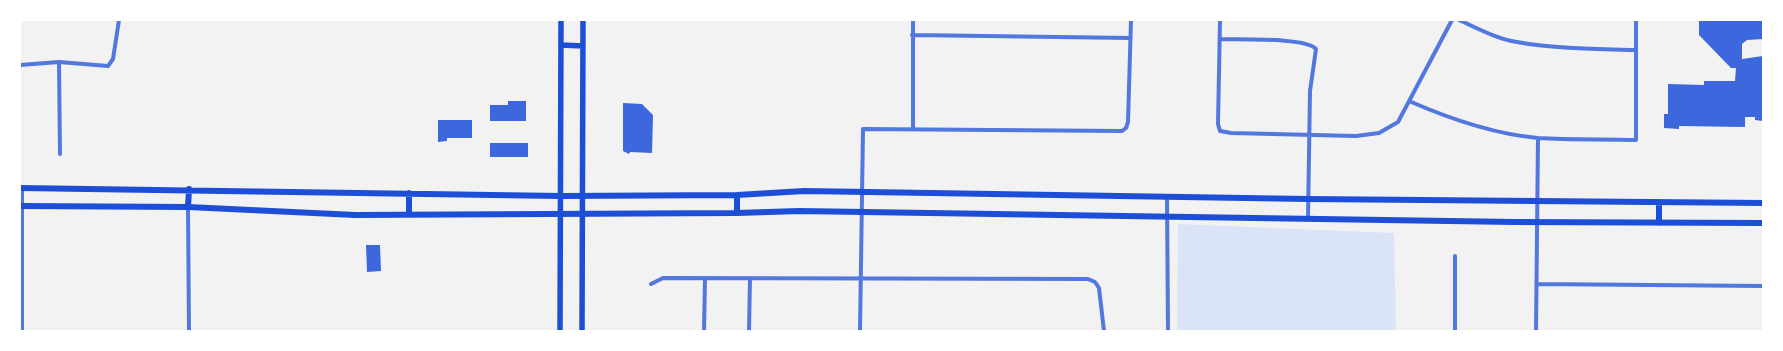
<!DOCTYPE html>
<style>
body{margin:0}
#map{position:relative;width:1783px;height:351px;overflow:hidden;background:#f2f2f2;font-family:Merriweather,serif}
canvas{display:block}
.frame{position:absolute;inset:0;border:21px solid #fff;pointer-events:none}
</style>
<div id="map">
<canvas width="1783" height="351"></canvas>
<div class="frame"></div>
</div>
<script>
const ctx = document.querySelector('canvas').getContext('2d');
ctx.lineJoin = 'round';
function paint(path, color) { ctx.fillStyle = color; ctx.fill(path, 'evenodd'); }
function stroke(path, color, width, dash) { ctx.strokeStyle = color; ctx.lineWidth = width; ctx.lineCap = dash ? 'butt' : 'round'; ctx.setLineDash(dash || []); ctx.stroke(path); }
paint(new Path2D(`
 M1178,224L1394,233L1396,331H1177Z`), '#dbe4f7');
paint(new Path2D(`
 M1699,20H1763V39L1747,40L1742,44V59L1763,56V121L1755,120V117H1745V127L1679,126V129L1664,128V114H1668V84L1704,85V81H1735L1736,68H1731L1699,35Z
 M508,101H526V121H490V105H508Z
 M623,103L642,104L653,115L652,153L630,152L629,154L623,151Z
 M438,120H472V138H447V141L438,142Z
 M490,143H528V157H490Z
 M366,245H380L381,271L367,272Z`), '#3d67dc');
stroke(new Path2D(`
 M1220,20L1218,124L1220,131L1231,133L1356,136L1379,133L1398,122L1452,20
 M1459,20C1477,28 1497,39 1517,42C1556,49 1596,49 1636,50
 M912,35L1130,38
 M1220,39C1237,40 1307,37 1316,49L1310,91L1308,219
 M59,62L60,154
 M20,65L59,62L108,66L113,59L119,20
 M1409,101C1450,119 1493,134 1538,138C1570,140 1603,139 1636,140V20
 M913,128V20
 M1167,197L1168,331
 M188,207L189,331
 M651,284L663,278L1088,279L1095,282L1099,288L1104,331
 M1537,284L1763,286
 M22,331V188
 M704,331L705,278
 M749,331L750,278
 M860,331L863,129L1122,131L1126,128L1128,122L1131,20
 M1455,331V256
 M1536,331L1538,138`), '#5277de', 4);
stroke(new Path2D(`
 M561,45L583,46
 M560,331L561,20
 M582,331L583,20`), '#1d4ed8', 5.5);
stroke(new Path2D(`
 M20,188L560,196L737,195L804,191L1308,199L1763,203
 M737,195V213
 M20,206L188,207L355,215L737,213L799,211L1514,222L1763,223
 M188,207L189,189
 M409,214V193
 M1659,223V202`), '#1d4ed8', 6);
</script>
